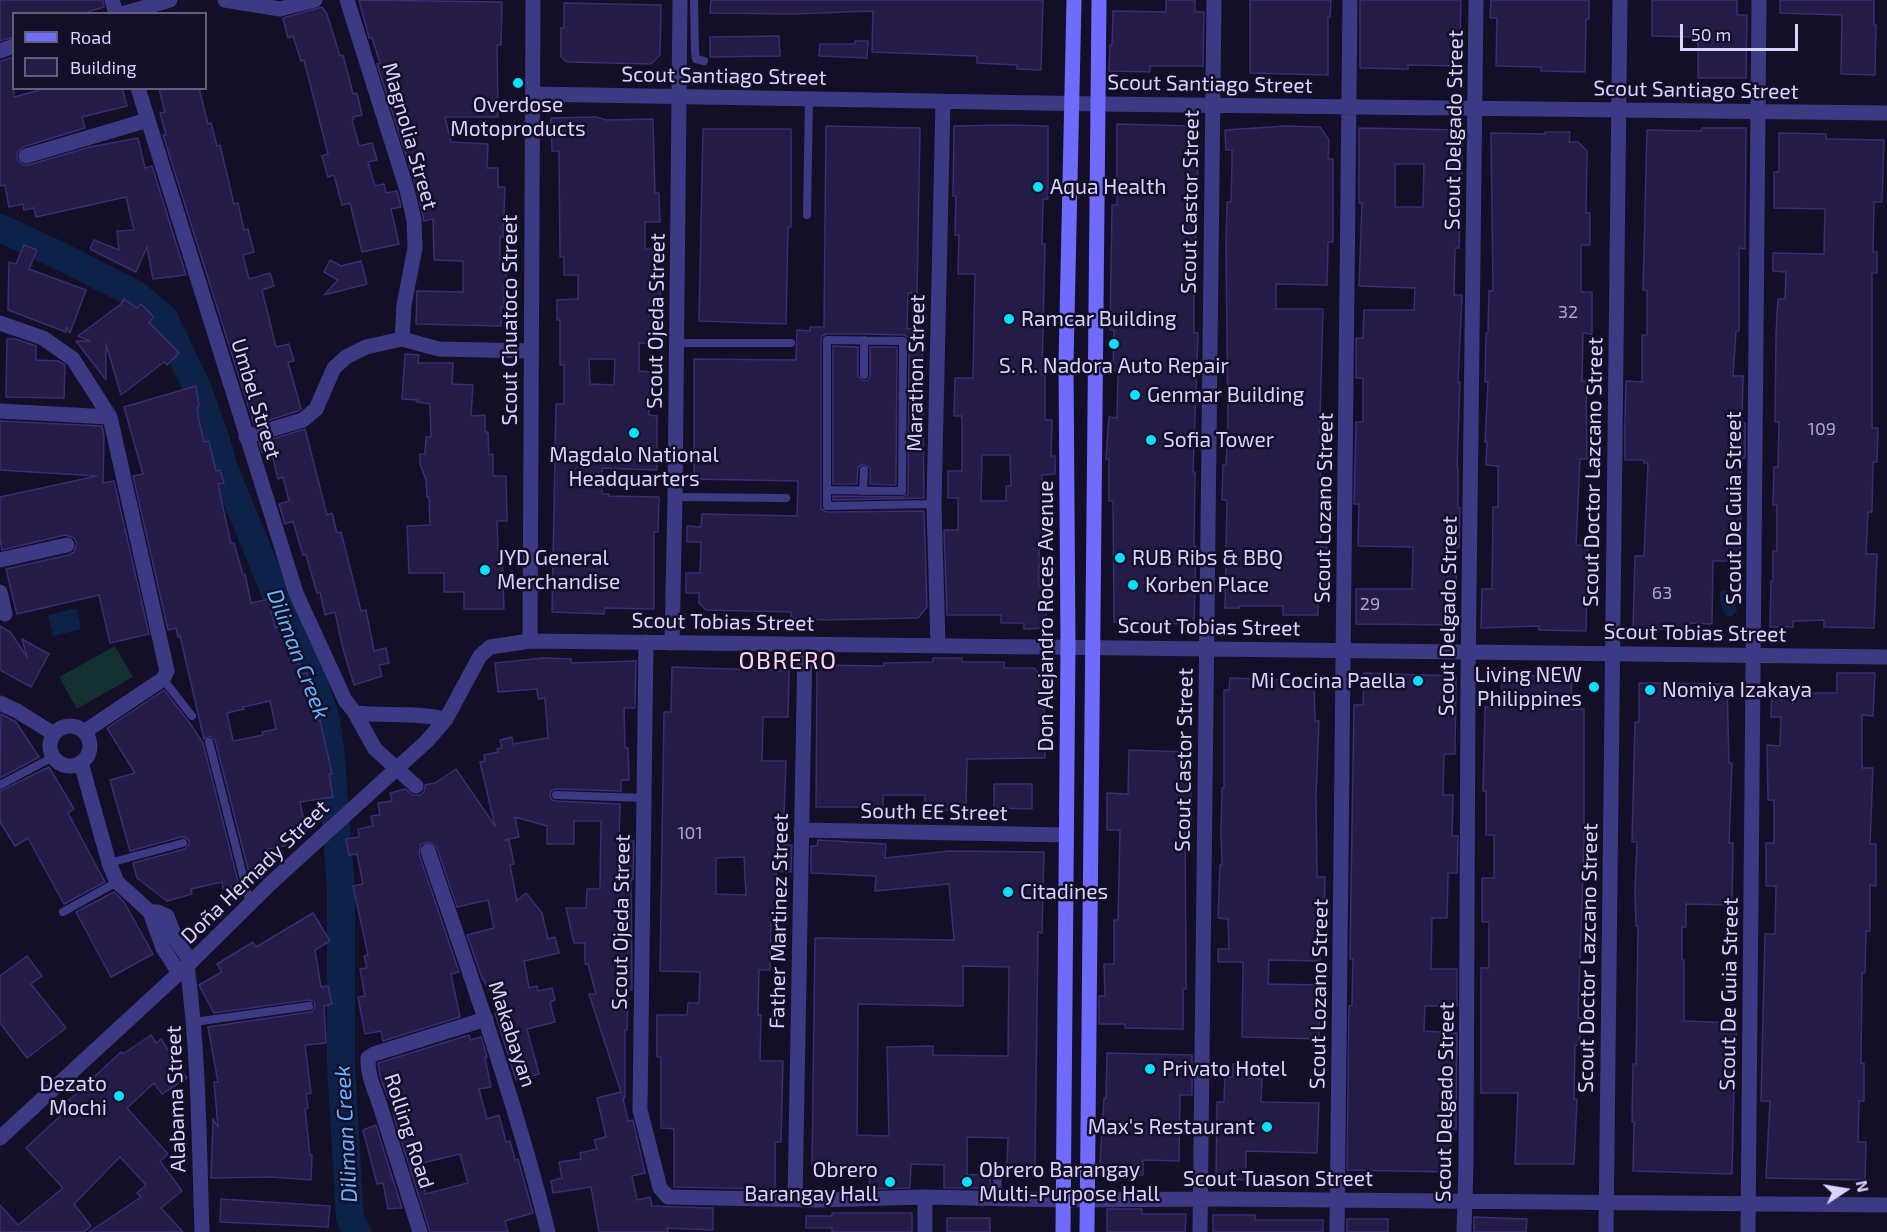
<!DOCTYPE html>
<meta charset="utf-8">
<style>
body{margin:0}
#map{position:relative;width:1887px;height:1232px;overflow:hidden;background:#130f26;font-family:"Exo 2",sans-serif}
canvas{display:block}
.legend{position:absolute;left:12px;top:12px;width:195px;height:78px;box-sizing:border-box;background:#130f26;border:2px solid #625e7d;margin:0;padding:8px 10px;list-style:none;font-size:18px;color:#d9d4ff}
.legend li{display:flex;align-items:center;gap:12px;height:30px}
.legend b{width:30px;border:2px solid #625e7d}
.north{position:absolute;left:1815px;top:1160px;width:60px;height:60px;-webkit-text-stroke:4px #130f26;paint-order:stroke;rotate:78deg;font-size:16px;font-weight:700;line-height:24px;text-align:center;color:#d9d4ff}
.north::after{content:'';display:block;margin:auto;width:21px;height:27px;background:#d9d4ff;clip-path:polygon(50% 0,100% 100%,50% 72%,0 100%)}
.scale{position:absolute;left:1680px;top:24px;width:118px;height:27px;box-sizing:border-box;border:3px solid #d9d4ff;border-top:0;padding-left:8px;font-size:18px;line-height:21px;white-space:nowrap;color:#d9d4ff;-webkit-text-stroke:4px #130f26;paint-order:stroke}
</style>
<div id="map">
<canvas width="1887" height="1232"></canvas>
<ul class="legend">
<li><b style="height:8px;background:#6f6bff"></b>Road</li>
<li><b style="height:16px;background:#241b47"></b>Building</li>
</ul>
<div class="north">N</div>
<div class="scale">50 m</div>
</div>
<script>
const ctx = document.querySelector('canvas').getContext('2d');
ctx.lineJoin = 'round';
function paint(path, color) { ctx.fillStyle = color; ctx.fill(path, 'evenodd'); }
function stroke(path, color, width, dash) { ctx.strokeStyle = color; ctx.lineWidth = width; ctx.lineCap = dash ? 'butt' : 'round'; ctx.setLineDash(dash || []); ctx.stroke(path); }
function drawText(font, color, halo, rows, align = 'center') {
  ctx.font = font + ' "Exo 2",sans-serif'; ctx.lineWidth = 5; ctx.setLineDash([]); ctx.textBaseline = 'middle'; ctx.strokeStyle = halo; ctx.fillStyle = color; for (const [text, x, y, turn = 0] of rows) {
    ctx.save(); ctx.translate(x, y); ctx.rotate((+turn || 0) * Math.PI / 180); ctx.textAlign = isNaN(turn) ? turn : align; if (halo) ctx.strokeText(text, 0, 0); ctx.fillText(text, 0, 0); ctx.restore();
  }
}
paint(new Path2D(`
 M115,646L133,677L77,709L59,677Z`), '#12302f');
paint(new Path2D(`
 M1723,590C1732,592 1736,603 1737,611L1732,616H1726C1722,610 1719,599 1720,592Z
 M77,608L81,629L53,636L48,615Z`), '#0c2248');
stroke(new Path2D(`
 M0,228L56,254L135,294L164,318L197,388L215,437L223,466L279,602L303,652L318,695L326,720L330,747L341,888V1066L350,1218L357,1232`), '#0c2248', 28);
const building = new Path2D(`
 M0,0H103L104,7L81,14H14V37L0,41Z
 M359,0L502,2L501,45H497L498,117H445L451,142L488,144L487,168H498V187H505L503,237H500V262H506V283H504V307H501V326L416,324L417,291L463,292V261L434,260L433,219L424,221L416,187L377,64L380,63L372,38H369Z
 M711,0H1043L1041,70L1017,69V65L977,63V56L872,52L873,11L791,14L710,13Z
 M1166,0H1195V12H1204L1203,66H1150V72L1109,71L1110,45H1112L1113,11L1166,12Z
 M1250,0H1331L1330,17H1328V75L1250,73Z
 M1360,0H1461L1459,66L1408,65V69L1360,68Z
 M1491,0H1589V19H1586L1585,72L1541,71V67L1496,66L1497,18H1490Z
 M1652,0H1737V15H1747L1746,78H1698V37L1652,36Z
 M1780,0H1874V25H1876L1875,75L1841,74L1842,15L1780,13Z
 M564,3L661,5L660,55L651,64L567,62L561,57V28H564Z
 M322,7L327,14L340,56L343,55L353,94L357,93L362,115L353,117L354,119L352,120L359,146L372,143L377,160L368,162L375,186L384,184L386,193L397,191L401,207L391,209L399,244L362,252L350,203L342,205L334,175L328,177L322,156L328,154L304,60L301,61L293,36L288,38L283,18Z
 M779,36L780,56L710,57V37Z
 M855,41H868L867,58L819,56L820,44H855Z
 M14,57V97L47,88H122L127,106L82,117L85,128L23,147L17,153V159L23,165H28L90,147L138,138L145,168L152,166L186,275L153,279L147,247L136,272L90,249L94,240L119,250L117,231L134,230L126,197L36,217L34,208L24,210L23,204L9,207L5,185L0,186V61Z
 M159,88H199L208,124L211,123L217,146L220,145L234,204L238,203L244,230L248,229L254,252L243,255L249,279L270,273L274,286L262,290L276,347L289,344L294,361L288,362L301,409L298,411L254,425L163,135H166L160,113L165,112Z
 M596,117L607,120L653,119L655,193H659L660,222H645V249H654V279H660L661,312H652V343H639V371L651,372L649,415L657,416V470L602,468V494H609V496L659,497L658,532H654V609L605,608L604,614L552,612L556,404H564V365H560V320H557V300L578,299V275H564V257H560L559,151H552L551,118ZM589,359H615L614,385L590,384Z
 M1117,124L1194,126V151H1198V163L1194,289V333H1198L1193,472H1195L1194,546H1196L1194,624L1114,622L1113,501H1109V459H1106L1109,417L1117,418L1118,371H1113L1114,330H1110L1112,205H1117Z
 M1006,125L1048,126V199H1043L1042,244H1045L1042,375H1045V420H1052L1051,456H1055V474L1042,475L1043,546H1039V586H1046V628L1024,629V623H1001V615H947L944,530H958V498H948V471H962V416H954L955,378H973L975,274H958L959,235H955L956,196H953L954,126ZM982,455H1010L1011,486H1006V501H981Z
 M826,126L920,128L917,293H908L907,329L922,328L924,498L833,500V496L902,497L908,494L909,341L908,337L904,335L865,334H826L822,336L821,340V509L827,512L924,511L927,607L918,618L823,620L791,618V612L706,610L699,603V593H686V573H700L701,542H687V526L701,527L702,514L797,516L798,481L694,479V359L796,360L797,330L810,331V327H824Z
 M1285,126L1320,127L1329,140L1328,159H1333V242H1328L1327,285L1276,284V309H1323L1320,419L1321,547H1327L1326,569L1325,598H1318V615H1283V606H1239V608H1225L1227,500H1222L1223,465H1226L1228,427L1226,248L1227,202H1231L1232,163V150H1226L1225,130Z
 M1359,128L1463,130L1459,248H1455L1454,295H1462L1458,382H1460L1457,467H1458V508H1460L1459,547H1457L1456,587H1453V625L1356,624V589H1412L1413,547L1358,546L1359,504H1354L1356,422H1363V378H1356V338H1363L1364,310H1414L1415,288L1359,286L1362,203H1359ZM1395,164H1424L1423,207H1395Z
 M1702,128H1746L1745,249L1739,248V331H1736L1733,376H1743L1742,422L1745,423V458H1742L1740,561H1713L1712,624L1689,623V630L1633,628L1635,556H1644L1648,463H1644V460H1625V421L1626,381L1642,382V335H1647V290H1643L1647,130L1701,131Z
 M703,129H791V227H788L786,324L699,321Z
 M1545,132H1570L1569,142H1578L1587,151L1586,213H1590V245H1581V292H1592V334L1583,333L1582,381H1586L1587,459H1580L1576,545L1588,546L1586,631L1539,630V626L1481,628L1482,589H1492L1493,507H1498V466L1486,465L1487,442H1485L1488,382H1485L1486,333H1488L1489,291H1493L1491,133L1545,134Z
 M1779,133L1826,134V139L1884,140L1882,202H1874L1873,252H1877V273H1872V428H1878L1877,462H1873L1872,512H1868L1866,554H1877L1874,628L1824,627V620L1793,621V627H1770L1771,581H1773V551H1777V505H1773L1774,467H1778L1779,422H1775L1776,334L1778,299H1785L1786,272L1773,271V253L1824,254L1825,209L1774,208V172H1779Z
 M24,245L37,250L29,269L86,290L70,333L66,327V332L8,310L9,262L16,264Z
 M330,260L341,266L361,261L367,284L324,295L338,280L324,272Z
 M124,299L137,308L141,304L154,317L149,322L179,353L167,365L164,362L121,395L106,344V380L76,341H90L78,336L121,304Z
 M7,339H16L36,346V360L58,361L65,365L64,398L6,397Z
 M833,346L858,347V376L863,381L868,380L870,376V347H897L896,485L870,484V468L864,464L858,467L857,484H833Z
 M405,354L419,355L418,363H453L452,384L473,385L471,416L485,415V432H488L489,455L493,454V476H506L507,521H497L498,551H502L504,609H464V592H444V573H409L407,526L430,525L429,497H427L426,480L420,464V454H425L426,437H431L430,404L417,402L418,400L402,399Z
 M196,386L199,406L197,407L198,416L204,442L209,441L216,471L220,470L224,483L218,484L231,544L234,543L243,575L245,574L251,603L269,599L275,628L280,625L290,643L298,664H300L302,674L307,673L311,697L317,721L320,720L332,774H329L333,797L300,802L306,832L288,836L289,845L267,849L269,859L250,877L215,740L210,736L204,739L180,636L178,637L176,628L168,630L133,476L143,474L124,407ZM270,701L276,729L262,732L263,735L233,741L227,713L244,709L243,707Z
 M0,421L102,426L104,436L103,483L114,481L149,634L110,643L99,595L17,614L6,569L69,555L74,552L77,543L74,538L65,535L2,550L0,540V497L97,476L0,470Z
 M305,429L327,515L332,513L337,533L341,532L361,611L366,610L374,651L386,648L389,663L379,665L382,676L354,685L342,645L335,612L325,615L320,592L317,593L306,555H303L293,521L285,524L279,504L289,501L283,477L278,479L271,450L262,453L259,443Z
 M0,626L11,633L27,657L22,639L49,654L31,687L0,670Z
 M543,658L571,659V663L636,661L635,708H624L625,748H628L629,780H621V791L556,789L551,791L550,795L552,800L556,801L620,804L619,841H634L633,879H631L632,990H628L627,1030H625V1098H623L628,1121L633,1120L645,1173L632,1176L637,1200L650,1197L652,1206L713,1208V1230L667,1228L668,1232H599L591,1187L553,1193L551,1181L562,1178L559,1162L581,1159L580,1153L597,1149L594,1140L606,1137L597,1098L621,1092L589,994H596L588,964H585V943H574L566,908H586L587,889H600L601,821H574V844H547V826L515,817L519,837L505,840H509L514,864L510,865L517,901L526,893L542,913L548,939L555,937L559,953L524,961L529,988L537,986L538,991L552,988L555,1000L550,1002L555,1022L527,1029L539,1074L516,1080L495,1013L503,1011L482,978L467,935L494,928L488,900L457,907L437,848L430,842L421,844L419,854L459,972L451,974L460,1017L383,1041L381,1031L365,1034L358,997L365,996L360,969L367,968L364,956L368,955L353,886L363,884L357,854L349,855L346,839L359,837L358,829L373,826L371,816L380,815L378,803L392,801L390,793L405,789L413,795H420L424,792L425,785L435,783L456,769L495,826L480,762L485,761L484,755L498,752L497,749L502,748L500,740L512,737L513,744L548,738L545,698L538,699L537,689L498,692L495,663Z
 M933,658H962V662H1004V668H1034L1044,679L1045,758L967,759L966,810H925V795H883V807H816L817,665L884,666V663L933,662Z
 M672,667L789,671L788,717H763L762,761H786L783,845H792L791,872L776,871L777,896H783V922L771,921L770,970H759L758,1015H761L760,1061H783L781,1142H775V1189L674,1187V1129L661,1128V1057H657V1015H687L688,1003H699L700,972L660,971L664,712H671ZM744,857L746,895L716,894V858Z
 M1364,673L1456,676L1455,754H1444L1443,795H1453L1452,836H1458L1457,873H1448L1447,918H1432L1431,969H1457V1006H1425L1424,1031L1457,1033L1456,1129H1450V1172L1347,1170L1349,1006H1352L1353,959H1350L1354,705H1363Z
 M1837,673H1875L1873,716L1862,715V768H1873L1870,844H1876V886L1870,885V931H1866L1865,973H1862L1861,1063H1864V1101H1859L1858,1142H1866L1865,1180L1766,1178L1770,1101H1761L1765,934H1775L1776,886H1766V843H1774V800H1768L1767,745L1780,746L1781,717H1771L1772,688H1808V693H1837Z
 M1502,675L1572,677L1571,709H1584V846L1578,1018H1581L1579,1045H1575L1574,1099H1577L1574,1164H1515L1518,1093H1481V968H1489V922H1482V878H1494V835H1486V791H1483L1485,707H1502Z
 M1230,678L1314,681L1315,721H1319L1316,795L1317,877H1325L1324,915H1320V961L1269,960L1268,984L1320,985L1319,1039L1242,1037L1243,962H1218V949H1229L1228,919L1218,918L1220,865H1222L1221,832L1222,788H1224V690H1229Z
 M1639,683L1727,684L1729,763H1732L1729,843H1733L1732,905L1686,904V927H1682V960H1684V1021L1737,1023L1736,1044H1735L1732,1174L1633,1171L1634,1122H1632L1633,1064H1636L1638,926H1636L1635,890L1637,842H1632L1635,722H1639Z
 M164,690L189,722L203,743L239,885L223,889L222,882L191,889L192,894L167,901L137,878L133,863L185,849L189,845V841L185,837H181L130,851L110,780L135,773L107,728Z
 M1,714L16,722L39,757L0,778Z
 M1129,750L1191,752V830L1185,829L1186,975V989H1183V1029L1125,1028V1024H1099V996H1105L1104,964H1114V920H1118L1120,830H1107V793L1128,794Z
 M49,767L74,809L68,813L105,882L64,904L28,838L15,846L0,822V791Z
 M994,784H1032V809L994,808Z
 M818,840L886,844L885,858L949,851L1044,852L1042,933L1038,932L1035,1165H1007L1008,1138L967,1137V1175L990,1174L991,1188H944V1165L911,1164L910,1188L869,1189L870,1164L812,1165L815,938L954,940L949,884L875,891L876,876L811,873V846H817ZM963,966L1009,967L1008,1056L933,1055V1046L887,1047L889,1136L857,1135L858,1004L963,1006Z
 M114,892L124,902L153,954L111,977L76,912Z
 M313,913L330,941L315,950L321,987L328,986L332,1004L324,1006L326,1043L305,1045L311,1093L306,1094L308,1108L305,1109L310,1155H312L311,1180L272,1177L211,1178L213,1119L218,1127L214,1082H218L208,1027L310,1012L313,1011L315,1006L314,1002L308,1000L214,1013L199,985L222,972L217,964L253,942L256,947Z
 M27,956L42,976L31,984L66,1028L27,1058L0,1023V976Z
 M151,1035L156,1043L161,1039L187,1078L162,1094L154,1083L127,1108L168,1154L160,1161L182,1191L161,1208L183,1232H89L141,1197L137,1193L146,1185L120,1157L74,1204L91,1226L84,1232H0V1205L18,1225L63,1188L26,1148L73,1104L69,1100L121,1052L123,1054Z
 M469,1035L470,1040L481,1037L487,1057L485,1058L491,1087L479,1089L487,1119L499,1115L506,1142L510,1141L515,1160L518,1159L533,1213L505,1221L508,1232H430L395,1121L390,1097L388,1098L380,1076L378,1063ZM460,1154L468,1183L425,1194L422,1163Z
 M1107,1053L1192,1055V1095H1180L1179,1161L1143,1160V1175H1112L1100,1163L1104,1098H1106Z
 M1233,1064L1247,1065V1078L1262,1079L1261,1102L1319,1103L1317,1153L1246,1151V1180L1216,1178L1217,1102H1224L1225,1077H1233Z
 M376,1125L382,1145L402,1208L388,1209L383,1183L377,1184L363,1130Z
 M221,1199L330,1206L328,1227L220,1222Z
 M1107,1209H1142V1214H1186L1185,1232H1107Z
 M832,1213H912V1232H832V1228H806V1216H832Z
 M1213,1215H1255V1220H1323V1232H1213Z
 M1474,1217L1527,1219L1526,1232H1474Z
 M947,1218H990V1232H947Z
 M1347,1219H1388V1232H1347Z`);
paint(building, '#241b47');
stroke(building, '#3b2d73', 1.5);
stroke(new Path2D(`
 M694,0L695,52L696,59L704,61
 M807,215L809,99
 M677,343H791
 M864,375V340
 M827,490L902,491L903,341L827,340V506L934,504
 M863,491L864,470
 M675,497L786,498
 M163,679L192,716
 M209,742L250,903
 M0,785L53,757
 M556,795L644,798
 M109,863L183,843
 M63,912L117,882
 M194,1022L309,1006
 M997,1199L998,1167`), '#3d3a85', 8);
stroke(new Path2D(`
 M112,0L116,14
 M225,0L280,9L315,0
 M347,0L407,190L414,220L415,248L404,305L402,339
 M122,14L170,0
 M0,51L14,46
 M138,88L296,593L345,700L355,713L375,749L416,786
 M533,94L1098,104L1887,113
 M26,156L148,120
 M0,323L43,338L73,359L110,417L167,671L163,679L84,732
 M0,411L110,417
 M246,437L303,420L316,409L334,368L346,357L366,347L402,339L439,349L531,351
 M0,560L67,545
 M0,592L5,614
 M646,642L640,1110L660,1188L668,1197L815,1200L925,1197L1064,1200L1220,1199L1887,1205
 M672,643L675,497L680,0
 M938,645L934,504L943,101
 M0,703L17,711L54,734
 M355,713C386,716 416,712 446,719
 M50 746a20 20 0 1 1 40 0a20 20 0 1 1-40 0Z
 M81,763L109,863L117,882L150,912L163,948L179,973
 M801,830L1066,835
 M428,851C471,977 516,1103 548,1232
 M150,912H158L167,916L176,940L191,962
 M187,965C199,1054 199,1143 202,1232
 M925,1197V1232
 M795,1199L805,644
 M420,1232C407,1192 395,1152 382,1112C377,1093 367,1078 368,1058L374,1054L486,1019
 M1200,1232L1214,0
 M1337,1232L1350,0
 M1464,1232L1466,1164L1468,680L1476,0
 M1606,1232L1620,0
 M1748,1232L1759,0`), '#3d3a85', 15);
stroke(new Path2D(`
 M530,641L533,0
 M427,741L446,719L480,656L490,647L530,641L1887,657
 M0,1138L191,962L272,882`), '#3d3a85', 15);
stroke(new Path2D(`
 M1063,1232L1068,646L1066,363L1074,0
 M1087,1232L1099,0`), '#6f6bff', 15);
stroke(new Path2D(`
 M272,882L427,741`), '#3d3a85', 15);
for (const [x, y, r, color] of [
 [518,83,6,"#00e5ff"],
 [1038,187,6,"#00e5ff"],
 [1009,319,6,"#00e5ff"],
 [1114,344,6,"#00e5ff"],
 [1135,395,6,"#00e5ff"],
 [634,433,6,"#00e5ff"],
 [1151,440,6,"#00e5ff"],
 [1120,558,6,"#00e5ff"],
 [485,570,6,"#00e5ff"],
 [1133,585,6,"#00e5ff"],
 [1418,681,6,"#00e5ff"],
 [1594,687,6,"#00e5ff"],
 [1650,690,6,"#00e5ff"],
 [1008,892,6,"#00e5ff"],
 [1150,1069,6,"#00e5ff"],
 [119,1096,6,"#00e5ff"],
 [1267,1127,6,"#00e5ff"],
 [890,1182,6,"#00e5ff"],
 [967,1182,6,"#00e5ff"]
]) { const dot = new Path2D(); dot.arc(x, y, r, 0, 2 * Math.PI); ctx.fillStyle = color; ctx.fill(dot); stroke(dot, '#130f26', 2); }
drawText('18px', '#aca6d1', null, [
 ["32",1568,312],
 ["109",1822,429],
 ["63",1662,593],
 ["29",1370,604],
 ["101",690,833]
]);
drawText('21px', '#d9d4ff', '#130f26', [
 ["Scout Santiago Street",724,76,1],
 ["Scout Santiago Street",1210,84,1],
 ["Scout Santiago Street",1696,90,1],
 ["Scout Delgado Street",1454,130,-89],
 ["Magnolia Street",410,136,74],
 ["Scout Castor Street",1190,202,-89],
 ["Scout Chuatoco Street",510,320,-90],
 ["Scout Ojeda Street",656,321,-89],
 ["Marathon Street",916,373,-89],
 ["Umbel Street",256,399,73],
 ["Scout Doctor Lazcano Street",1593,472,-89],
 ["Scout Lozano Street",1324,508,-89],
 ["Scout De Guia Street",1734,508,-90],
 ["Don Alejandro Roces Avenue",1046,616,-90],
 ["Scout Delgado Street",1448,616,-89],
 ["Scout Tobias Street",723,622,1],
 ["Scout Tobias Street",1209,627,1],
 ["Scout Tobias Street",1695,633,1],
 ["Scout Castor Street",1184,760,-89],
 ["South EE Street",934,812,1],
 ["Doña Hemady Street",255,872,-44],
 ["Father Martinez Street",779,921,-89],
 ["Scout Ojeda Street",621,922,-89],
 ["Scout Doctor Lazcano Street",1588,958,-89],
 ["Scout Lozano Street",1319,994,-89],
 ["Scout De Guia Street",1729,994,-89],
 ["Makabayan",512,1034,72],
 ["Alabama Street",176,1099,-92],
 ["Scout Delgado Street",1445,1102,-89],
 ["Rolling Road",409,1131,72],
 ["Scout Tuason Street",1278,1179]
]);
drawText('21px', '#d9d4ff', '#130f26', [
 ["Overdose",518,105,"center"],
 ["Motoproducts",518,129,"center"],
 ["Aqua Health",1050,187],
 ["Ramcar Building",1021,319],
 ["S. R. Nadora Auto Repair",1114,366,"center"],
 ["Genmar Building",1147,395],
 ["Sofia Tower",1163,440],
 ["Magdalo National",634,455,"center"],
 ["Headquarters",634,479,"center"],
 ["JYD General",497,558],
 ["Merchandise",497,582],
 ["RUB Ribs & BBQ",1132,558],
 ["Korben Place",1145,585],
 ["Living NEW",1582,675,"right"],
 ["Philippines",1582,699,"right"],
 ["Mi Cocina Paella",1406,681,"right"],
 ["Nomiya Izakaya",1662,690],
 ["Citadines",1020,892],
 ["Privato Hotel",1162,1069],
 ["Dezato",107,1084,"right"],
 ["Mochi",107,1108,"right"],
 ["Max's Restaurant",1255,1127,"right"],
 ["Obrero",878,1170,"right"],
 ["Barangay Hall",878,1194,"right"],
 ["Obrero Barangay",979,1170],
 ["Multi-Purpose Hall",979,1194]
], 'left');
drawText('italic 22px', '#62b6ff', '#130f26', [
 ["Diliman Creek",298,654,69],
 ["Diliman Creek",346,1134,-93]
]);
ctx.letterSpacing = '1.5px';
drawText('24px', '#ffd6f0', '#130f26', [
 ["OBRERO",788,661]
]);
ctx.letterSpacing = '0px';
</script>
